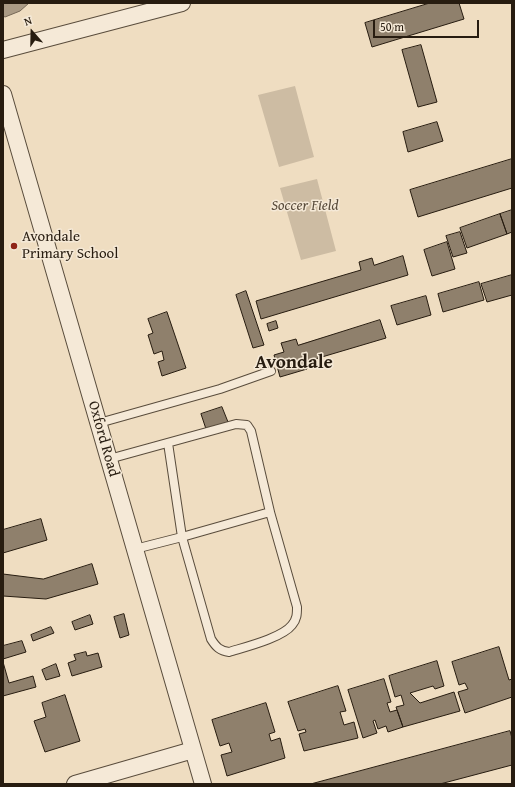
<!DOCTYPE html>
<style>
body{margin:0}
#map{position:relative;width:515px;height:787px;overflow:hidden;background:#efddc1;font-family:"Gentium Book Plus",serif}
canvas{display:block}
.frame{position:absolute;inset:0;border:4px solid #271c10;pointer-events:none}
.north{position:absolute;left:12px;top:12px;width:40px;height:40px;-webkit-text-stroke:3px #f5e9d7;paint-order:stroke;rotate:340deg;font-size:11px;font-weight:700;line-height:16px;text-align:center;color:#271c10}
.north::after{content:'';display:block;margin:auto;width:14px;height:18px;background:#271c10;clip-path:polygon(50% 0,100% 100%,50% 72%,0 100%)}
.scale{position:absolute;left:373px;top:20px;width:106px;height:18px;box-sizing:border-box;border:2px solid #271c10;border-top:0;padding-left:5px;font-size:12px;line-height:14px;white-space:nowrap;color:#271c10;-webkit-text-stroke:3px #f5e9d7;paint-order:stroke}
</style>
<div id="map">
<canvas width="515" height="787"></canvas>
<div class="frame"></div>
<div class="north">N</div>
<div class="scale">50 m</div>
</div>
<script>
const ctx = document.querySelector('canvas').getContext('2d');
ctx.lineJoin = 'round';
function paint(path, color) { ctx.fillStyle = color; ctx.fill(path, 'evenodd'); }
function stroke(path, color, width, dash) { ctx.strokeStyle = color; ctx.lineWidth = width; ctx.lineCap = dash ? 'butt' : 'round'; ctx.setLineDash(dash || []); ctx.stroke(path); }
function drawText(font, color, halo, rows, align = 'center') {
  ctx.font = font + ' "Gentium Book Plus",serif'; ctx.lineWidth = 3; ctx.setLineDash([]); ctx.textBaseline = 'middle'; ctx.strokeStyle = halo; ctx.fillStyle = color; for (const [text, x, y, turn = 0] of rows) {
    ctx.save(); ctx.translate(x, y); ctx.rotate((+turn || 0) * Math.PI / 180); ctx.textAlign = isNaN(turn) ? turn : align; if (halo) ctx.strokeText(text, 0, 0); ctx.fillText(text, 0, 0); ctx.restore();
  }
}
paint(new Path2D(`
 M295,86L314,157L279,167L258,95Z
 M317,179L336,251L301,260L280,188Z`), '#cdbca3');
const water = new Path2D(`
 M3,3H29L20,11L5,17L3,16Z`);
paint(water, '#ab9b85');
stroke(water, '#766856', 1);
const building = new Path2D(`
 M430,3H459L464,19L372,47L365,23Z
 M421,45L437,102L418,107L402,50Z
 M437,122L443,141L408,152L403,132Z
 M512,159V188L418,217L410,190Z
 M512,210V232L507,234L500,214Z
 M500,214L507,234L467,248L460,228Z
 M460,232L467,253L453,257L446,236Z
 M447,242L455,269L432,276L424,250Z
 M403,256L408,275L261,319L256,301L361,270L359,262L372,258L374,265Z
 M512,275V295L487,302L481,284Z
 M479,282L484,300L443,312L438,294Z
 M246,291L264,345L253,348L236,295Z
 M426,296L431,315L397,325L391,306Z
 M167,312L186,368L162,376L158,362L164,360L162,351L154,354L148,335L153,333L148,319Z
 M380,320L386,338L305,362L307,369L280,377L274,355L284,352L281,343L296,339L298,345Z
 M276,321L278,328L269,331L267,324Z
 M222,407L228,422L206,429L201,414Z
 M41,519L47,540L3,553V530Z
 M92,564L98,584L46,599L3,596V574L43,579Z
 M124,614L129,635L120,638L114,617Z
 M90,615L93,624L75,630L72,622Z
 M51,627L54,633L33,641L31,635Z
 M22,641L26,652L3,659V646Z
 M499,647L509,680L512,679V697L465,713L458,692L468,689L465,683L459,685L452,662Z
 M86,652L87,656L98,653L102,667L72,676L68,663L76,660L74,655Z
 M437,661L444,686L435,689L433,686L410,693L420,703L454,692L460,711L403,727L396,707L404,705L401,695L395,697L389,676Z
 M3,662L9,683L33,676L36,687L3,696Z
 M56,664L60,676L46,680L42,670Z
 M384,679L391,702L387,703L390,712L397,710L403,727L388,732L386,726L378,729L375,720L373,721L377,733L363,738L348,690Z
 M338,686L346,711L340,712L344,725L354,722L358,738L304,751L299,734L306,732L305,729L298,731L288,702Z
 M65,695L80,741L45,752L34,721L46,717L42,703Z
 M266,703L275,732L269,734L271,741L280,738L285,758L227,776L221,755L232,752L229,743L220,746L212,720Z
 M510,731L512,738V765L440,784H311Z`);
paint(building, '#8f806c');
stroke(building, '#271c10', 1);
const lane = new Path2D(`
 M99,423L220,389L271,371
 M168,443L182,537L211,639C216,647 220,651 229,652C245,647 282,638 292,625C297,619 297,614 297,607L270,512
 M109,459L236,424L247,425L251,431L270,512L182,537L135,549`);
const street = new Path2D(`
 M3,50L182,3
 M3,94L203,784
 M75,784L193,750`);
stroke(lane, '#594c3c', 10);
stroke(street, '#594c3c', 18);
stroke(lane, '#f5e9d7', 8);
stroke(street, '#f5e9d7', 16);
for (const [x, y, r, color] of [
 [14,246,4,"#8f2418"]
]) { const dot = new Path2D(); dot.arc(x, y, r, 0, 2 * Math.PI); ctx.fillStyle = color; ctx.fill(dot); stroke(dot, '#f5e9d7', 1.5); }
drawText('italic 15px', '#594c3c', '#f5e9d7', [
 ["Soccer Field",305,206]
]);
drawText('15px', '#271c10', '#f5e9d7', [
 ["Avondale",22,237],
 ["Primary School",22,254]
], 'left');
drawText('15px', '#271c10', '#f5e9d7', [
 ["Oxford Road",103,439,74]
]);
drawText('bold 19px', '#271c10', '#f5e9d7', [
 ["Avondale",294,363]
]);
</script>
